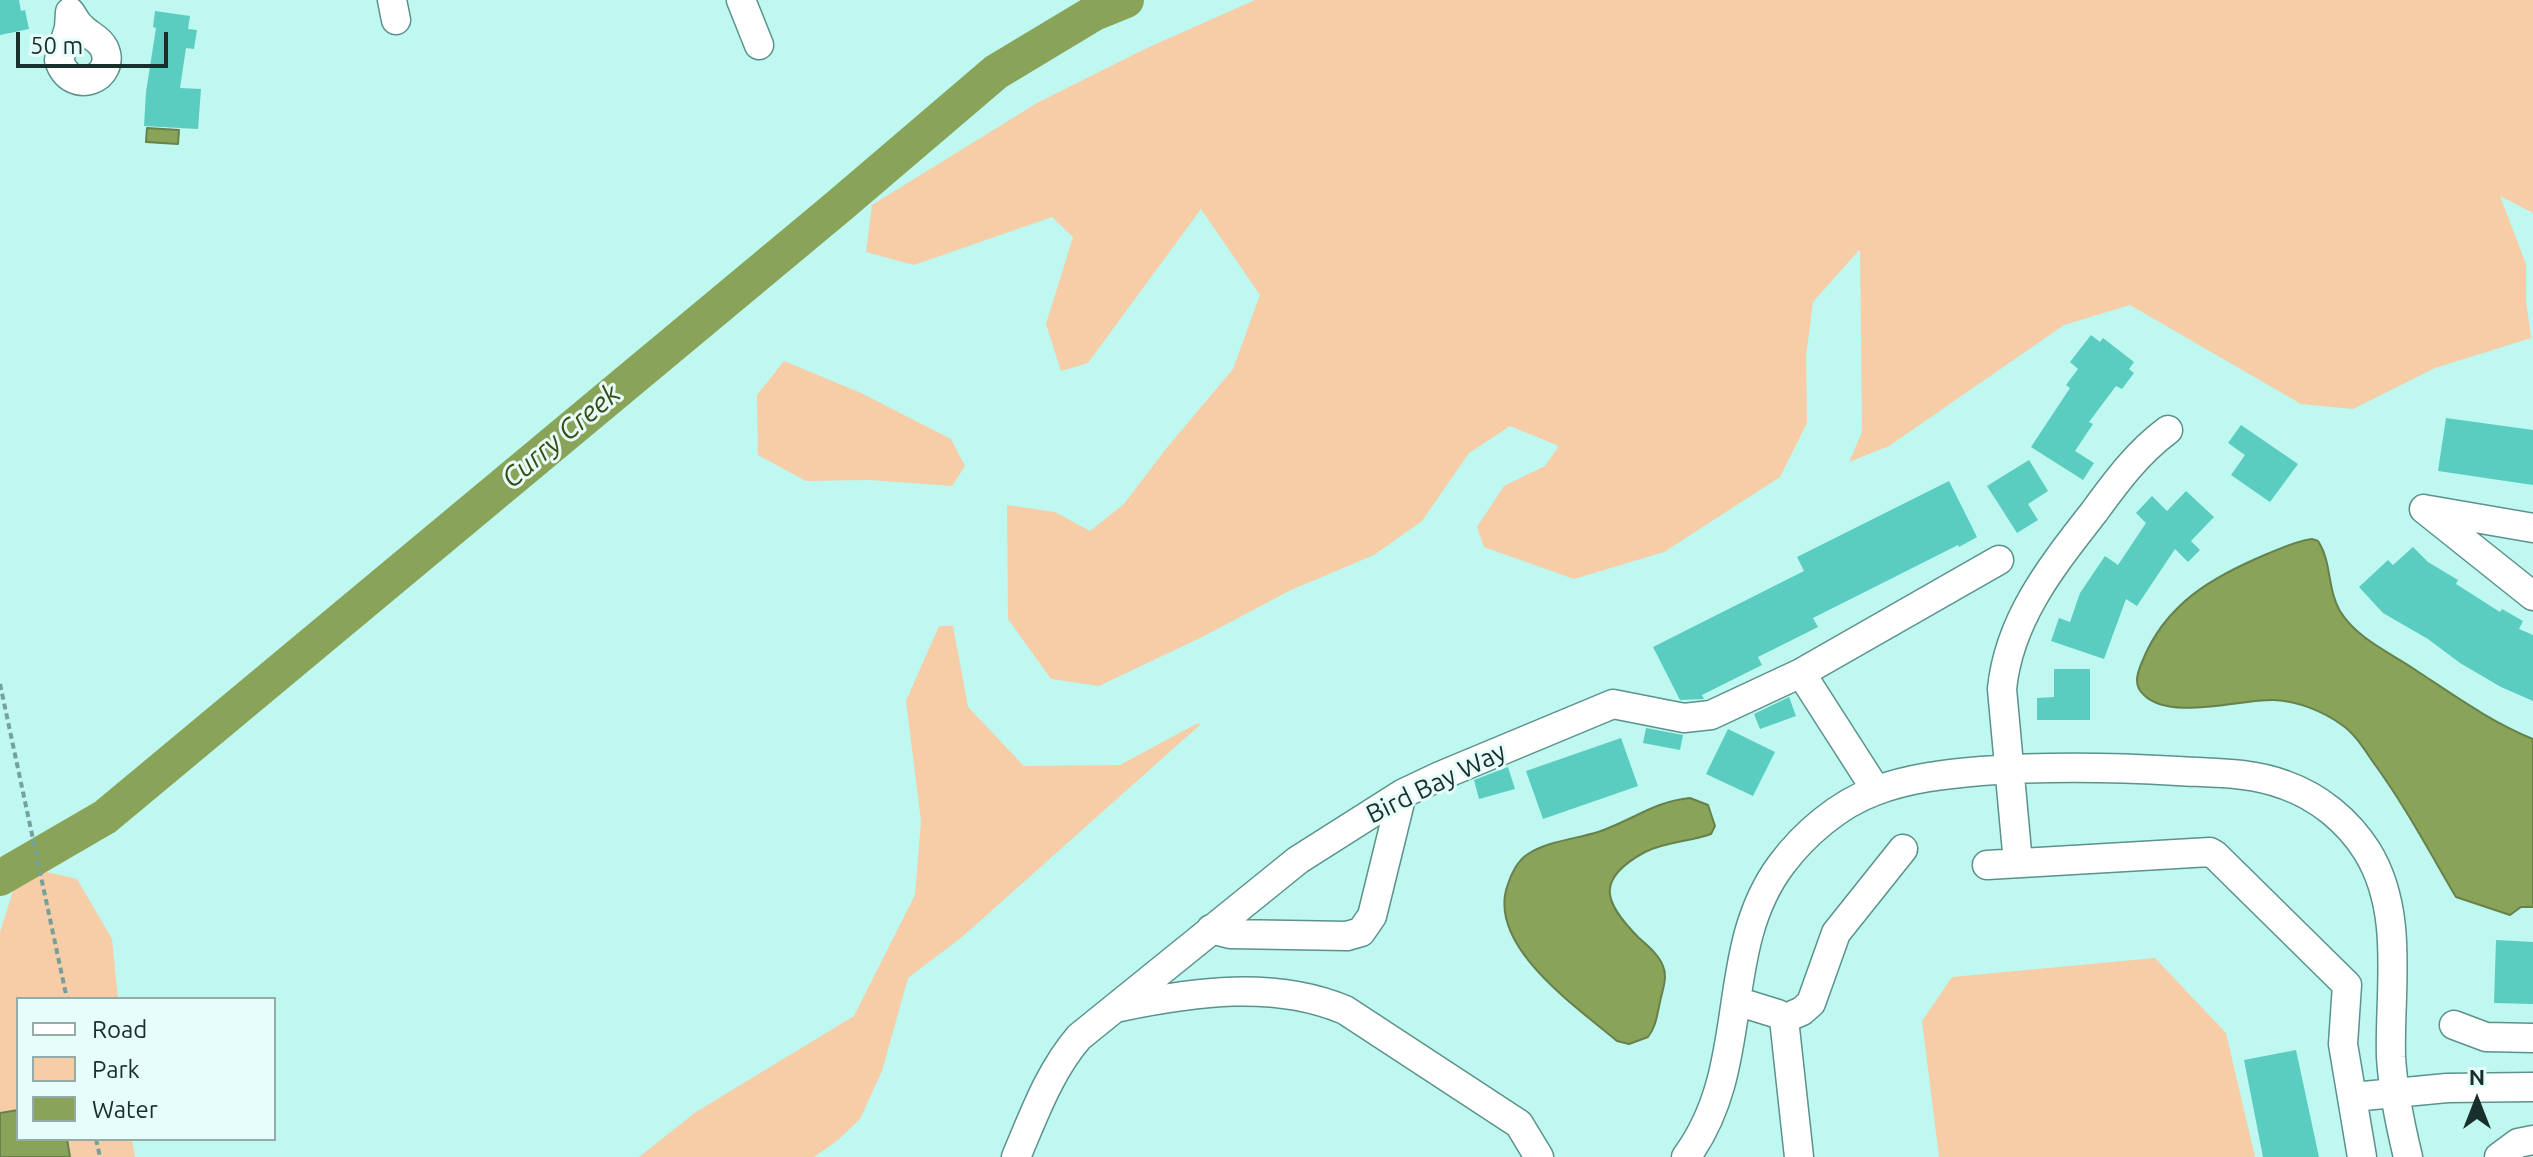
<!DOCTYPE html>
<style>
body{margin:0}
#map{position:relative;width:2533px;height:1157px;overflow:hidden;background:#bef8f0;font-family:Ubuntu,sans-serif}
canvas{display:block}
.legend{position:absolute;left:16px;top:997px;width:260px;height:144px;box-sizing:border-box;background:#e7fdfa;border:2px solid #94aba8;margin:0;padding:10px 14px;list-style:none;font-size:24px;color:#182f2c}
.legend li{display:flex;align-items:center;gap:16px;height:40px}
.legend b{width:40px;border:2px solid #94aba8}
.north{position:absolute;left:2437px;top:1061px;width:80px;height:80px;-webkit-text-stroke:6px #e7fdfa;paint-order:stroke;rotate:0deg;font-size:22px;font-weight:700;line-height:32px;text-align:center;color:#182f2c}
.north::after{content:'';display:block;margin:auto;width:28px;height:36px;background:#182f2c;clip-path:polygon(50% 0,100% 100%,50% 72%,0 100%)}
.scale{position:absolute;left:16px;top:32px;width:152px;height:36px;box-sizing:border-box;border:4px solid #182f2c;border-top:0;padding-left:10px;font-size:24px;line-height:28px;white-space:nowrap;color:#182f2c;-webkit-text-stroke:6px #e7fdfa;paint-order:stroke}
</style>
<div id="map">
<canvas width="2533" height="1157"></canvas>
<ul class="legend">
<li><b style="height:10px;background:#fff"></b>Road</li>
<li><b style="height:22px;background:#f6cda6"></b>Park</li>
<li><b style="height:22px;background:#89a459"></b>Water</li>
</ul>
<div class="north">N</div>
<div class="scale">50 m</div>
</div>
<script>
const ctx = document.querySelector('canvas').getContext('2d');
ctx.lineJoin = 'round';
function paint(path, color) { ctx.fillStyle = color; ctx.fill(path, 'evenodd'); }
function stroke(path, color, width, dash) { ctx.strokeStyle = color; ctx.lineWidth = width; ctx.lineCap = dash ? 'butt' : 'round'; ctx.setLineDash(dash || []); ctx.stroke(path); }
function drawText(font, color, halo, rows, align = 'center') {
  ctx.font = font + ' Ubuntu,sans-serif'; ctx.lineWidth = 6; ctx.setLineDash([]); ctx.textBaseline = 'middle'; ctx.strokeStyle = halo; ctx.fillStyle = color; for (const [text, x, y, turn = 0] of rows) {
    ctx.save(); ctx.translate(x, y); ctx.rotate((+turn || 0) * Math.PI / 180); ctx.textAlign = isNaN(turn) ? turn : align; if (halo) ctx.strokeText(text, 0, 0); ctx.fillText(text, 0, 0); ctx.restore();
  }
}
paint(new Path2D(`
 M1255,0H2533V213L2500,196L2526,264V301L2531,338L2435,368L2353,409L2301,404L2130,305L2064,325L1889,446L1849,462L1862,432L1860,249L1813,302L1806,356L1807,423L1780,477L1664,552L1574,579L1484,547L1477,527L1504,486L1545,466L1559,446L1510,426L1469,453L1422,521L1374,555L1291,590L1202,637L1099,686L1051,679L1008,619L1007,505L1055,512L1090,531L1124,504L1165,450L1233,369L1260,295L1201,209L1088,363L1061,371L1046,324L1073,237L1052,217L914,265L866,252L872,205L1037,103L1147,48Z
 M784,361L861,393L951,439L965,466L952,486L869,480L806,481L758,455L757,395Z
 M939,626H953L968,707L1024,766L1120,765L1196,724H1201L962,937L908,978L882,1071L860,1119L838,1140L814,1157H639L696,1112L854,1016L915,895L921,821L906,701Z
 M21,866L77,879L112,939L118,999H18V1110L0,1113V932Z
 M2155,958L2226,1033L2255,1157H1939L1922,1021L1952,977Z
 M67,1139H132L135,1157H70Z`), '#f6cda6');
const water = new Path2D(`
 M147,128L179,130L178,144L146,142Z
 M2312,539L2318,541C2332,562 2327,589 2340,611C2357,639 2391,653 2417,671C2455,696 2491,722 2533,739V907H2521L2510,915L2456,897C2429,851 2404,804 2373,762C2364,749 2355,734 2342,725C2323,711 2297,701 2274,700C2240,699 2170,721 2144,695C2133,685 2137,674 2142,662C2165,604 2212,577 2267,554C2282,548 2296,541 2312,539Z
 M1690,798L1708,805L1715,826L1711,834C1689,842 1667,841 1645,852C1595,879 1603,902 1639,938C1648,946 1659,955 1663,966C1668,978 1662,991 1660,1002C1657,1015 1656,1027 1648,1037L1629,1044L1617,1041C1577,1007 1485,945 1508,884C1511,874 1518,860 1528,854C1548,841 1576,839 1598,832C1631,821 1655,801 1690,798Z
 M18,1110V1139H67L70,1157H0V1113Z`);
paint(water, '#89a459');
stroke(water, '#67814c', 2);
stroke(new Path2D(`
 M0,878L105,817L839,206L996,72L1094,13L1126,0`), '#89a459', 36);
paint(new Path2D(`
 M0,0H19L21,11L25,10L29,29L0,35Z
 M155,11L190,16L188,29L197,30L194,49L186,48L180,88L201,89L198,129L144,126L146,92L156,28L153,27Z
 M2091,335L2100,342L2103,338L2134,362L2129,369L2134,373L2122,389L2116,386L2089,422L2093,424L2075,451L2094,463L2083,480L2031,447L2070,388L2066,385L2078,369L2070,362Z
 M2446,418L2533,430V485L2438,471Z
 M2241,425L2298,464L2270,502L2231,475L2245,455L2228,443Z
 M2029,460L2048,491L2028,504L2038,520L2017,533L1987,486Z
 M1949,481L1977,537L1959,547L1958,545L1813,618L1818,627L1758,657L1762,665L1702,695L1704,699L1680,700L1653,647L1804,571L1797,557Z
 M2186,491L2214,517L2191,541L2200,550L2188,562L2175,549L2137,606L2126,599L2104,659L2051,641L2059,618L2070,622L2080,593L2105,556L2118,565L2146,523L2136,513L2152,496L2167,511Z
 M2413,547L2428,562L2458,580L2456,584L2500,612L2502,609L2523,621L2519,629L2533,635V701L2501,687L2460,663L2428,639L2383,613L2359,587L2388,560L2393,565Z
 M2054,669H2090V720H2037V698L2054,697Z
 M1789,697L1796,716L1760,729L1754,714Z
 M1646,728L1683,735L1680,750L1643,743Z
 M1728,729L1775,752L1753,796L1706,774Z
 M1621,738L1638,786L1543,819L1526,771Z
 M1508,767L1515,789L1479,799L1474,780Z
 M2496,940L2533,942V1004L2494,1003Z
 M2296,1050L2319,1157H2263L2244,1060Z`), '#5acdc0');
const minor = new Path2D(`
 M392,0L396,20
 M741,0L759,45
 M70,12C74,17 76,23 81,27C88,35 99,38 104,48C118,78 71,98 59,60L69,28Z
 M2424,509L2533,596
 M2429,510L2533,528
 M1801,673L1876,790
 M2018,863L2002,689C2009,619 2052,566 2094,512C2116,482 2137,453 2168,430
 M1987,865L2210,852L2215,855L2347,985L2343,1044L2362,1157
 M1211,929L1230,934L1347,936L1361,932L1372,916L1402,794
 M1736,1001L1778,1014L1784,1019L1799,1157
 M1120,1007C1193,992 1274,980 1345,1010L1519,1124L1539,1157
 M1784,1019L1802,1011L1811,1003L1836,933L1903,849
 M2454,1025L2486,1037L2533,1038
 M2353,1097L2447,1088L2533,1087
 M1016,1157C1034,1115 1049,1072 1079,1037L1298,860L1402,794L1440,776L1613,704L1684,718L1711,715L1801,673L1999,560
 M1686,1157C1753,1067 1717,951 1781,865C1804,834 1839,804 1875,791C1909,778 1946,774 1981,771C2047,766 2112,767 2178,771C2214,773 2251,772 2285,785C2319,797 2348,821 2367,851C2405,912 2389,989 2391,1057C2393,1090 2400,1124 2408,1157
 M2499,1157L2518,1143L2533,1140`);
stroke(minor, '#5b928b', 31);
stroke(new Path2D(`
 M0,684L67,999
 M96,1139L100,1157`), '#76a09a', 4, [6, 4]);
stroke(minor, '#fff', 28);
drawText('26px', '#182f2c', '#e7fdfa', [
 ["Bird Bay Way",1436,783,-26]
]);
drawText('italic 28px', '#3a4b14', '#e7fdfa', [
 ["Curry Creek",561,436,-40]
]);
</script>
